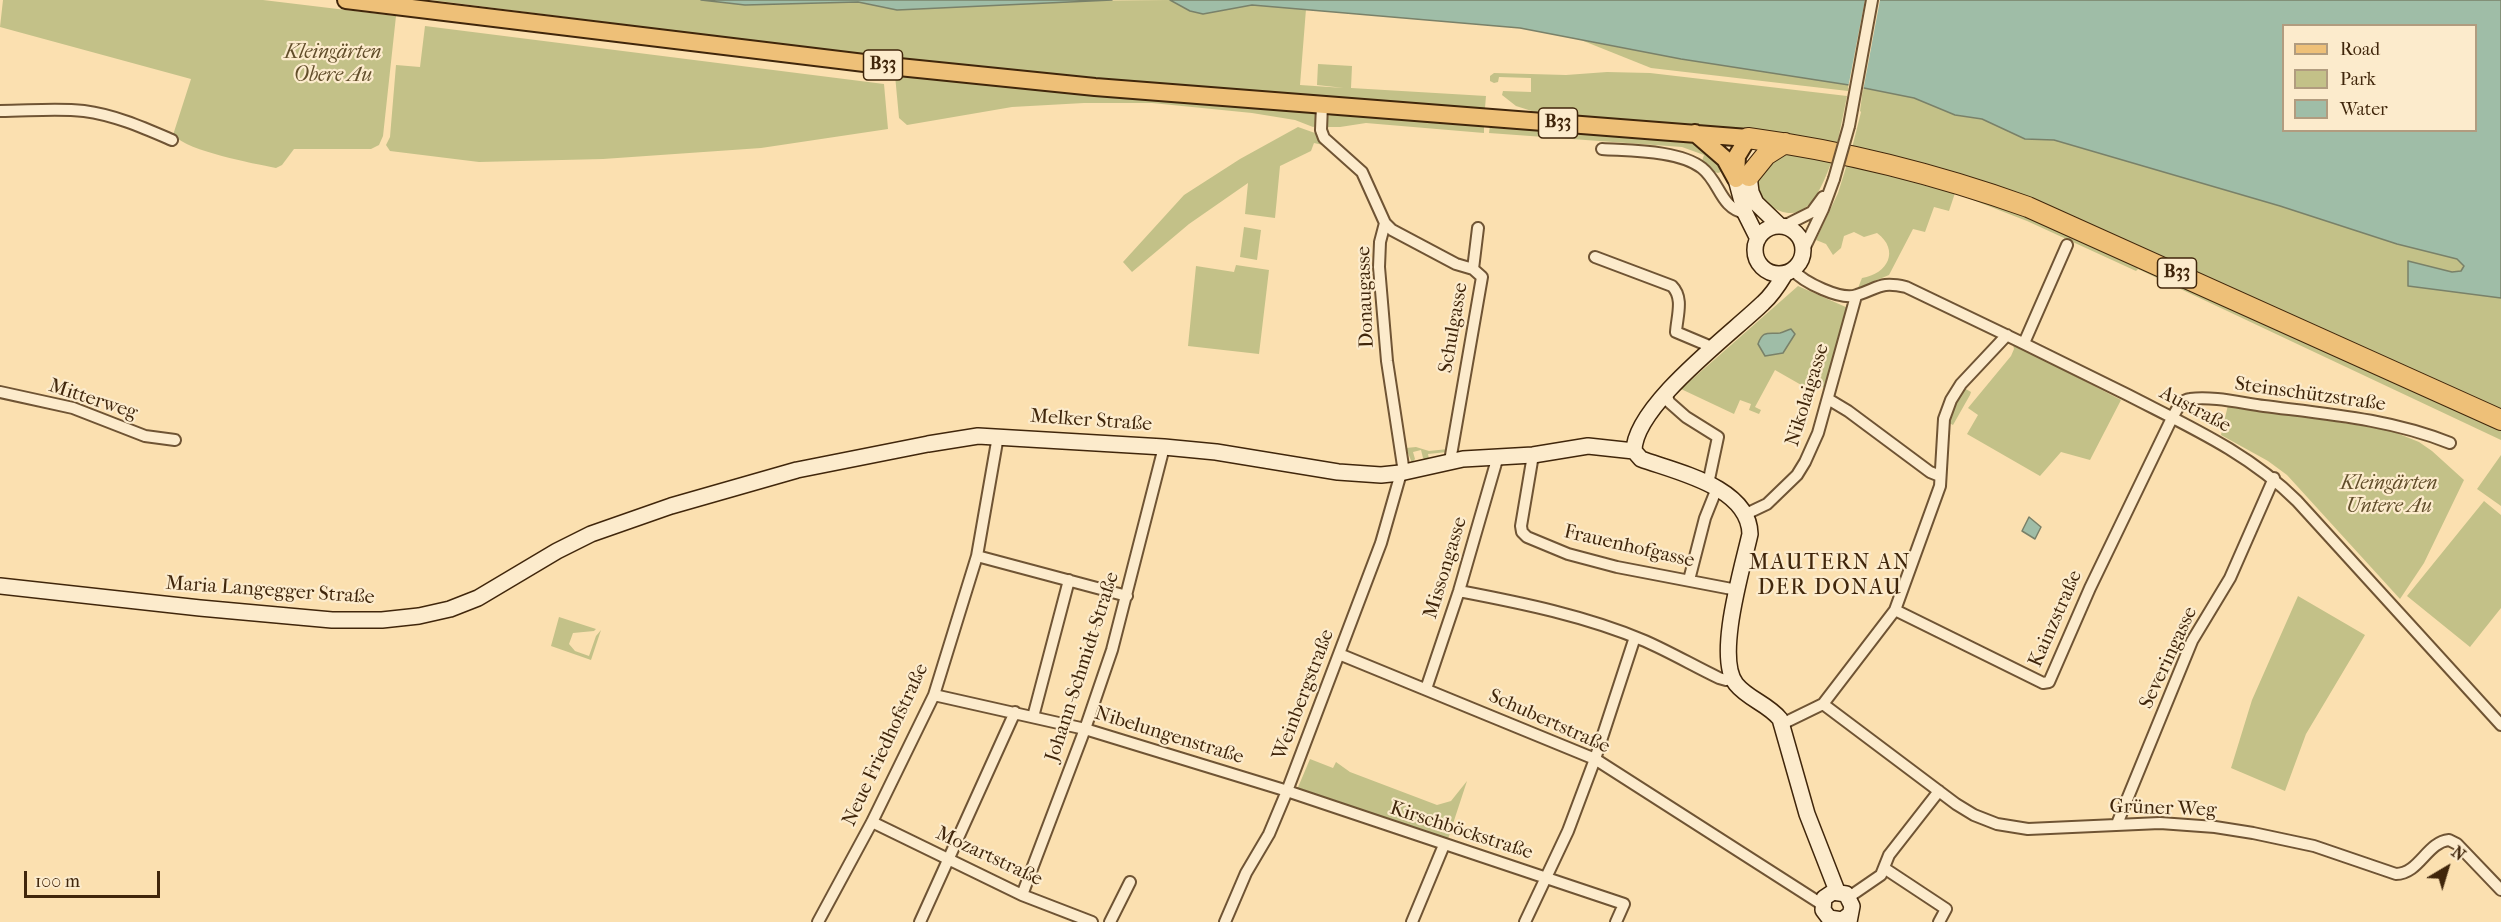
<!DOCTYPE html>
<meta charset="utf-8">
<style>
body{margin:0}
#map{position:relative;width:2501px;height:922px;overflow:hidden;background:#fbe0b0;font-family:"IM FELL French Canon",serif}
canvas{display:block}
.legend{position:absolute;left:2282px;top:24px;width:195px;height:108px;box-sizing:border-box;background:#fcebcc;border:2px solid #b19c7f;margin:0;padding:8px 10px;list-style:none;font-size:18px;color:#40260b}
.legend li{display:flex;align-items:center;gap:12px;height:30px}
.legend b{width:30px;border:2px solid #b19c7f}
.north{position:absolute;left:2417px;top:838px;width:60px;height:60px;-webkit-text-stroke:4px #fcebcc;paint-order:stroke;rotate:38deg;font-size:16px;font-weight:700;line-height:24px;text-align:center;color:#40260b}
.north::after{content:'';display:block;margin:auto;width:21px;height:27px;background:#40260b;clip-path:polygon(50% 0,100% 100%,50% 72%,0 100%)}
.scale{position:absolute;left:24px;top:871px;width:136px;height:27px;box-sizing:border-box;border:3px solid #40260b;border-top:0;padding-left:8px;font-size:18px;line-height:21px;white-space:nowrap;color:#40260b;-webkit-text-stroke:4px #fcebcc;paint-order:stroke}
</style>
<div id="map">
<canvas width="2501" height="922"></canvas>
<ul class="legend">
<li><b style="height:8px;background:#eec078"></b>Road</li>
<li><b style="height:16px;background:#c3c188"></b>Park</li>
<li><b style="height:16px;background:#9fbda7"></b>Water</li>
</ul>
<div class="north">N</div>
<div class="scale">100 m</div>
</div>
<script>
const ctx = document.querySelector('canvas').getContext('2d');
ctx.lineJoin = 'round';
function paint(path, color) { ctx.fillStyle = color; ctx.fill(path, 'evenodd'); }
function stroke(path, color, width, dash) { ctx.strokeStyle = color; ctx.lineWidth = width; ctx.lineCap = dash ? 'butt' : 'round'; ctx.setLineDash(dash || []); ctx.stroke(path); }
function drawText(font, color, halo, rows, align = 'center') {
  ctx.font = font + ' "IM FELL French Canon",serif'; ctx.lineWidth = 4.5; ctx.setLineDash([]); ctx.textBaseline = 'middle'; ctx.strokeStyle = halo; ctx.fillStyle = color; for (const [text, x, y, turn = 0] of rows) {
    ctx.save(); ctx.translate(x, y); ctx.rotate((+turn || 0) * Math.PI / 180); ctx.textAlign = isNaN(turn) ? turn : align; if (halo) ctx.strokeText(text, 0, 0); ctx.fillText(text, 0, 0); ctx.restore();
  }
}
paint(new Path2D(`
 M3,0H263L396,16L383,136L379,145L371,149H294L282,165L276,168C252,163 190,152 173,135L191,79L0,27Z
 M431,0H701L745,5L858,2L897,10L1055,1L1170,0L1190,11L1203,14L1252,5L1306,9L1300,85L1344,88L1317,85L1318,64L1352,66L1351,88L1486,96L1485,108L1465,110L1299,97L891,58Z
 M425,26L884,84L888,129L761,148L603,159L479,162L390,151L386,145L390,137L396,65L420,67Z
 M1581,40L1681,59L1849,85L1848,91L1651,68Z
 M1607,72L1650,73L1847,96L1837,145L1748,129L1538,113L1516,106L1502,95L1503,91L1531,92V78L1499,77L1498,82L1494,83L1490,81V76L1494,73L1566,75Z
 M895,75L1314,111L1317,113L1316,126L1313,127L1295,120L1252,113L1152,103H1084L1012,107L907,125L899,118Z
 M1863,88L1914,98L1955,115L1982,119L2025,139L2054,140L2280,206L2397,244L2457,259L2464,266L2461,271L2452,272L2501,298V412L2073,219L1852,148L1861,112L1860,111Z
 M1343,113L1484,125V133L1366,123L1340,127H1326V116Z
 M1490,125L1688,139L1709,148L1723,171L1718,173L1711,171L1702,161L1704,155L1682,147L1489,133Z
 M1298,127L1315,133L1323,145L1314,143L1311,151L1280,166L1275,218L1245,214L1248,183L1189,224L1132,272L1123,262L1184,195L1240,159Z
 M1785,152L1833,158C1822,186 1807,233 1768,204L1765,207L1754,190L1758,169Z
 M1848,161L1977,195L2501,426V440L2138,269L2136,271L2027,221L1955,193L1949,211L1934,207L1925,232L1913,229L1889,275L1858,288L1862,278C1888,274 1900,250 1877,233L1864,237L1854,232L1844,236L1841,248L1833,255L1826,244L1816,240L1838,193Z
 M1244,227L1261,230L1257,260L1240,257Z
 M1236,265L1269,270L1259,354L1188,346L1196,266L1234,272Z
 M1798,286L1848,308L1825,388L1809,382L1803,386L1775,370L1755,407L1761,410L1759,414L1749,410L1751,404L1740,400L1734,414L1681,389Z
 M2013,344L2121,400L2090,460L2061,452L2040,476L1967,434L1978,415L1968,408L2011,356L2014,349Z
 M1964,388L1971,392L1970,395L1953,425L1947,422Z
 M2228,405L2389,430L2419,442L2432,451L2464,480L2424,563L2400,599L2287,475L2268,461L2221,435Z
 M1416,447L1429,451L1448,449L1447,452L1428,454L1429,459L1426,460L1423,458L1421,450L1413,452L1415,459L1412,463L1406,448Z
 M2501,455V506L2477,489Z
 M2484,501L2501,515V608L2470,647L2407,596Z
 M2298,596L2365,635L2306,734L2285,791L2231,768L2252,700Z
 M559,617L596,629L594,631L573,633L569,644L575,651L589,656L596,636L601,630L591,660L551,646Z
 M1310,759L1333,768L1336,762L1350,772L1437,805L1451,801L1467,781L1447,842L1296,792Z`), '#c3c188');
const water = new Path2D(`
 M701,0H1112L897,10L858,2L745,5Z
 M1170,0H2501V298L2408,286V261L2452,272L2461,271L2464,266L2457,259L2397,244L2280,206L2054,140L2025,139L1982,119L1955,115L1914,98L1849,85L1681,59L1520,28L1252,5L1203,14L1190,11ZM2284,26H2476V130H2284Z
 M1791,329L1795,334L1783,353L1765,356L1758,344C1763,330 1768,334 1780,333C1784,332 1787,330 1791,329Z
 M2029,517L2041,527L2035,539L2022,531Z`);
paint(water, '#9fbda7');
stroke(water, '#798169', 1.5);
paint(new Path2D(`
 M1865,0H1880L1863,91L1848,88Z`), '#fbe0b0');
const street = new Path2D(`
 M0,111C28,111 56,108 84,111C115,115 144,128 172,140
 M1849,126L1872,0
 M1602,149C1630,151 1679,150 1702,168C1720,182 1720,208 1745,213
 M1385,223L1392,230L1456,264L1473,269L1482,277L1450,461
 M1784,226L1812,212L1823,197
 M1804,249L1823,209L1834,179
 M1595,257L1672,286C1684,298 1677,316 1676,332L1714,348
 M1473,269L1478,228
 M1793,270C1803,282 1841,301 1857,295C1879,288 1880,281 1906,287C1980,322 2054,358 2128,395C2188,426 2249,453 2297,501L2501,725
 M2024,343L2067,245
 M0,392L73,408L145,436L175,440
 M1666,393L1669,402L1686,417L1718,437L1708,484
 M1828,399L1848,411L1930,472L1940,476
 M1533,455L1521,526L1522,532L1527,537L1568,554L1617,567L1737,590
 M1746,514L1767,504L1797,475L1805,462L1818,433L1856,296
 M977,556L1127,596
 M1689,580L1705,518L1717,488
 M1459,591C1522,603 1586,616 1645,641C1670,652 1694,666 1719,678L1726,680L1732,678
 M1895,610L2043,683L2049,682L2090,588L2172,418C2177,410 2180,400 2190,399C2213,396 2241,403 2264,406C2327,414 2390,419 2450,443
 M1339,654L1595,759L1823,905
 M1426,689L1459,591L1498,456
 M934,695L1085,729L1281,789L1624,904L1616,922
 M1823,704L1956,804L1974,815L1997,824L2028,829L2160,823L2215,827L2253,833L2314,846L2396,874C2419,874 2427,842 2449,840L2457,844L2501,890
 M1033,717L1069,580
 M1782,724L1823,704L1895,610L1940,486L1944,419L1951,400L1961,384L2007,335
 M872,822L1022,895L1092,922
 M2117,824L2192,641L2230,578L2274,478
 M1884,868L1946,909L1939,922
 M1022,895L1085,729L1112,650L1164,447
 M1849,897L1881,875L1889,855L1939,791
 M818,922L872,822L934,695L977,556L998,436
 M920,922L1015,712
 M1110,922L1130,882
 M1225,922L1246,873L1269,834L1287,791L1381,543L1403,466L1387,361L1379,267L1380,242L1385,223L1362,172L1324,138L1321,130L1322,105
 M1412,922L1444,845
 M1525,922L1568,831L1595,759L1635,637`);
const secondary = new Path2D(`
 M1749,176L1751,192L1756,203L1779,225
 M1736,179L1745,213L1758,239
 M1755 250a24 24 0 1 1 48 0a24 24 0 1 1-48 0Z
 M1634,451L1641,459C1677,472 1749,487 1750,534C1743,566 1715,657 1736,684C1748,699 1768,704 1780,719L1807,814L1837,891
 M1634,451C1634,406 1731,334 1763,303C1772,295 1779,284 1785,274
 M0,586L200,608L332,620H382L419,616L450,609L478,598L557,551L591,534L671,506L797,470L928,444L978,436L1164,447L1216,452L1338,472L1381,475L1400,473L1463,459L1533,455L1588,446L1634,451
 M1849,922L1852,906L1846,894L1833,892L1824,898L1823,910L1829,918L1842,920L1849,915`);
const primary = new Path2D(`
 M346,0L889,66L1095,87L1748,138
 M1695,133L1725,159L1736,179
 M1736,178L1737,156L1748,138`);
const highway = new Path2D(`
 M1748,138C1844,151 1936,174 2028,207L2501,420
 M1749,176L1766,155L1785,143`);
stroke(street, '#6f5434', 14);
stroke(secondary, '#40260b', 18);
stroke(primary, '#40260b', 20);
stroke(highway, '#40260b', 22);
stroke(street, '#fcebcc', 10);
stroke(secondary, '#fcebcc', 15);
stroke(primary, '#eec078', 16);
stroke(highway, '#eec078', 20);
const streetBridge = new Path2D(`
 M1834,179L1849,126`);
stroke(streetBridge, '#6f5434', 14, []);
stroke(streetBridge, '#fcebcc', 10);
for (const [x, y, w] of [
 [883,65,39],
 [1558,123,39],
 [2177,273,39]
]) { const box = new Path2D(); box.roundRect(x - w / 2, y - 15, w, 30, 4.5); ctx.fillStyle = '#fcebcc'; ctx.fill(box); stroke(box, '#40260b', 1.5); }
drawText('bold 18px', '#40260b', null, [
 ["B33",883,65],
 ["B33",1558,123],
 ["B33",2177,273]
]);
drawText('italic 20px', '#614d2a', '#fcebcc', [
 ["Kleingärten",333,53],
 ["Obere Au",333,76],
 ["Kleingärten",2389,484],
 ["Untere Au",2389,507]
]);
drawText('20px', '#40260b', '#fcebcc', [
 ["Donaugasse",1366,297,-92],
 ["Schulgasse",1454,328,-80],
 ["Nikolaigasse",1808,395,-73],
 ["Steinschützstraße",2310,395,8],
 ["Mitterweg",93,400,18],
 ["Austraße",2195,410,28],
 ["Melker Straße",1091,421,4],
 ["Frauenhofgasse",1629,547,13],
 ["Missongasse",1446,568,-73],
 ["Maria Langegger Straße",270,591,4],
 ["Kainzstraße",2056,619,-66],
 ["Severingasse",2169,658,-65],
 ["Johann-Schmidt-Straße",1083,667,-72],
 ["Weinbergstraße",1304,695,-69],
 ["Schubertstraße",1549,722,24],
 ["Nibelungenstraße",1169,736,17],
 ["Neue Friedhofstraße",886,745,-65],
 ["Grüner Weg",2163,809,2],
 ["Kirschböckstraße",1461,831,18],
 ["Mozartstraße",989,857,25]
]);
ctx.letterSpacing = '1.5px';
drawText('22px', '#40260b', '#fcebcc', [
 ["MAUTERN AN",1830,564],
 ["DER DONAU",1830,589]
]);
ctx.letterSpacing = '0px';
</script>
